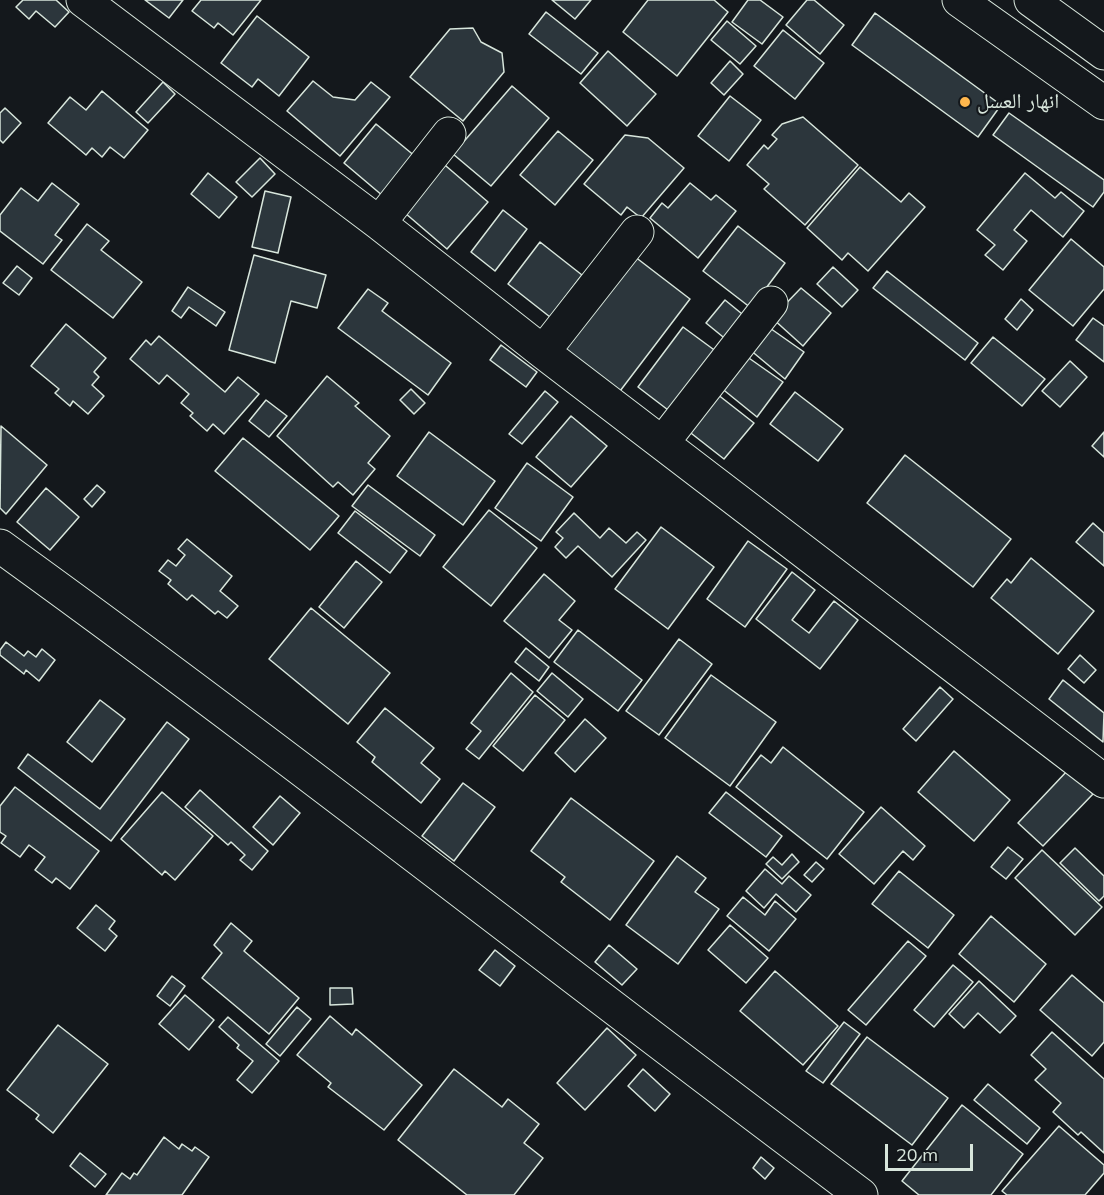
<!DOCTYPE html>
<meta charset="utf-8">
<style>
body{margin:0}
#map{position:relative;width:1104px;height:1195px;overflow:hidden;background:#14181c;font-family:Mulish,sans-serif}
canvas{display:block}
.scale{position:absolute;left:885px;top:1144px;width:88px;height:27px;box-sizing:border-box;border:3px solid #d8e6dc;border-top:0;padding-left:8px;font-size:18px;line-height:21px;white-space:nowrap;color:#d8e6dc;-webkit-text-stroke:4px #14181c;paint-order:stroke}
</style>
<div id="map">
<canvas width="1104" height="1195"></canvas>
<div class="scale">20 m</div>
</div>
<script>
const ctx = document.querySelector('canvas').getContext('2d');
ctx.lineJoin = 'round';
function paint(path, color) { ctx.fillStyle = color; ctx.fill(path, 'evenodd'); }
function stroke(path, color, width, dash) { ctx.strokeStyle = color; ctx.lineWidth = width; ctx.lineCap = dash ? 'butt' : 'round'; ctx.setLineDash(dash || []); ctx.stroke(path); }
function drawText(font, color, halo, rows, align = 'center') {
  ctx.font = font + ' Mulish,"Noto Naskh Arabic",sans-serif'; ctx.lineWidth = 4.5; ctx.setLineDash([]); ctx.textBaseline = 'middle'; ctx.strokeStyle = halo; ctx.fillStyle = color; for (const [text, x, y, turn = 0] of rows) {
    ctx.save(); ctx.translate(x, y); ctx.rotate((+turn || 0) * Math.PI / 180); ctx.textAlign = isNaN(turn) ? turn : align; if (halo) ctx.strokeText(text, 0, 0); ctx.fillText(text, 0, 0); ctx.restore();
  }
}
const building = new Path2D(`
 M23,0H56L69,12L55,27L36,11L29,19L16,7Z
 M145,0H183L169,18Z
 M201,0H261L233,35L218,23L214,28L192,11Z
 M552,0H591L575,19Z
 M648,0H714L728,12L677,76L623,32Z
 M748,0H760L783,17L762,44L732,22Z
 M807,0H814L844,25L820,54L786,25Z
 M546,12L598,53L581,74L529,34Z
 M875,13L1001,105L978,137L852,45Z
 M257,16L309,57L279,96L258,79L252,87L221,63Z
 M727,21L756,46L740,64L711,40Z
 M473,28L481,42L502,53L504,72L463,121L410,77L450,29Z
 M783,30L824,63L795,99L754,66Z
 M608,51L656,94L627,126L580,83Z
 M730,61L743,74L724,95L711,83Z
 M313,81L333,97L355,100L371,82L390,97L340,156L287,111Z
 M163,82L175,94L148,123L136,112Z
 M512,86L549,118L491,186L453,154Z
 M102,91L148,130L124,158L110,147L102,157L92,148L86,155L48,123L70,97L86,110Z
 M730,96L761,120L729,161L698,136Z
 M5,108L21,123L3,143L0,140V113Z
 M1009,113L1104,180V192L1093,207L993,135Z
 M803,117L858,165L805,225L764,189L769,184L747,165L764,145L768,149L777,139L772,135L782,124Z
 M376,124L416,157L383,196L344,163Z
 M558,131L593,160L555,205L520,175Z
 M625,135L648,138L684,168L641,218L627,207L621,215L584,184Z
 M260,158L275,174L252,197L236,182Z
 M439,160L488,202L447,249L398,207Z
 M860,167L901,202L909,193L925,207L868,271L848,253L842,260L807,228Z
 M208,173L237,197L219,218L191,194Z
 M1025,173L1055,198L1061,192L1084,211L1063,237L1031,210L1014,230L1027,241L1003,270L985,255L995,245L977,230Z
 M52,183L79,204L55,235L62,240L43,264L0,231V215L21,188L38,201Z
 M690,183L711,200L716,195L736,211L698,258L650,218L662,203L668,208Z
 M265,191L291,197L278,253L252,247Z
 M503,210L527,229L495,271L471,252Z
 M87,224L109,241L101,250L142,282L113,318L51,270Z
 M738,226L785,263L751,308L703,271Z
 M1071,239L1104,267V289L1073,326L1029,290Z
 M540,242L582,275L550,317L508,284Z
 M630,253L690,299L617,395L557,348Z
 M254,255L326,275L317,308L291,301L275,363L229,350Z
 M17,266L32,278L19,295L3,283Z
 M833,267L858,290L842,307L817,284Z
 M887,271L978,343L965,360L873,288Z
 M188,287L225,312L216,326L189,307L181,318L172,311Z
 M801,288L831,313L803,346L772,318Z
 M368,289L388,303L382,311L451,363L428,395L338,328Z
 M1021,299L1033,310L1017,330L1005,319Z
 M725,300L747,318L728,341L706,323Z
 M1093,318L1104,326V362L1076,340Z
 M66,324L106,358L94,372L99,377L92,385L104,396L88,414L73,401L70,406L55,393L59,389L31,366Z
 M767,326L804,352L785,379L749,349Z
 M683,327L717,352L672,413L638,387Z
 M159,336L225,392L238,377L259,394L224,434L213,424L207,431L190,416L193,413L181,403L189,394L167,375L159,384L130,359L146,340L151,345Z
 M993,337L1045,379L1022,406L971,363Z
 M501,345L537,372L526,387L490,360Z
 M746,356L783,382L757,417L720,387Z
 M1070,361L1087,377L1060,407L1042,391Z
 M327,376L359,403L355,406L390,436L368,463L375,469L353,495L338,482L333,487L277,436Z
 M411,389L425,403L414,414L400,400Z
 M545,391L558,402L522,444L509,434Z
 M795,392L843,429L818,461L770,424Z
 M717,394L754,423L724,459L687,430Z
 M266,400L287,416L269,437L249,421Z
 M571,416L607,446L571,487L536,457Z
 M1,426L47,465L6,514L0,508Z
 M429,432L495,481L463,525L397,476Z
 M1104,432V457L1092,446Z
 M243,438L339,516L310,550L215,471Z
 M905,455L1011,539L973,587L867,503Z
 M527,463L573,497L541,541L495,508Z
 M97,485L105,492L92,507L84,499Z
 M368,485L435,535L420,556L352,506Z
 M46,488L79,517L50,550L17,522Z
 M489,510L537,548L491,606L443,567Z
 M355,511L407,551L390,573L338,533Z
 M574,513L600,538L609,528L626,543L637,532L646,540L612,577L578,546L566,558L555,547L563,538L556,532Z
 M1093,523L1104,533V566L1076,542Z
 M661,527L714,567L668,629L615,589Z
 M187,539L232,576L220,591L238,606L227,618L218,611L215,614L192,595L187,600L168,584L171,580L159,571L168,560L176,566L185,555L178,549Z
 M748,541L787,569L745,627L707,599Z
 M1031,558L1094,611L1058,654L991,598L1007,579L1011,583Z
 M356,561L382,582L344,628L319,607Z
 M792,572L815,590L792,620L809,633L834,601L858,620L820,669L756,619Z
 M544,574L575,601L559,620L572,630L549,658L504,621Z
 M311,608L390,673L348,724L269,659Z
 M578,630L642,680L618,711L554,662Z
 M679,639L712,664L659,735L626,711Z
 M6,642L24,656L28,651L36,657L42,649L55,660L39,681L26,670L24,674L0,655V650Z
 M526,648L549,667L539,681L515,662Z
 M1080,655L1096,670L1084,683L1068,669Z
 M511,673L533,692L479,759L466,749L481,731L471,723Z
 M552,673L583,699L568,717L537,691Z
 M711,675L776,722L730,786L665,738Z
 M1063,680L1104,713L1103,742L1049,699Z
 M940,687L953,699L916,741L903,729Z
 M535,695L565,720L523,771L493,746Z
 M100,700L125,719L92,762L67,742Z
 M385,708L434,748L421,763L440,779L421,803L372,762L375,757L357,742Z
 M585,719L606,738L575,772L555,753Z
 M167,722L189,739L111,841L18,768L28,754L100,809Z
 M783,747L864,812L827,859L736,787L761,755L771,763Z
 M954,751L1010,800L974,841L918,792Z
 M1068,770L1093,794L1043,846L1018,823Z
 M463,783L495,807L454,861L422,836Z
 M15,787L99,851L70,889L56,878L52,883L35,870L45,857L29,845L20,857L1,843L6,836L0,832V806Z
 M200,790L268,851L252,870L240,860L245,855L231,842L228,845L185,807Z
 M162,792L213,836L175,880L165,871L162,875L121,839Z
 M726,792L782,836L766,857L709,813Z
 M280,796L300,813L273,845L253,827Z
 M571,798L654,861L610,920L561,882L565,877L531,851Z
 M881,807L925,846L913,860L903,851L874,884L839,854Z
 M1008,847L1023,859L1006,879L991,867Z
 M1075,848L1104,876V896L1099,901L1060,863Z
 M1042,850L1102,907L1075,935L1015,878Z
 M792,854L799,862L782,879L766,864L773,857L782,865Z
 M677,856L706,878L695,892L719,909L678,964L626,925Z
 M816,862L824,869L812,882L804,875Z
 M765,869L782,884L789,876L811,895L796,912L776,894L764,908L746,891Z
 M899,871L954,915L928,948L872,904Z
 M743,897L765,915L775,901L796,919L769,951L727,916Z
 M96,905L115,921L109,929L117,936L105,951L77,928Z
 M991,916L1046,964L1014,1002L959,954Z
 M231,923L252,941L244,951L299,998L269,1034L202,978L222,953L214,945Z
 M730,925L768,958L746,983L708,950Z
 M908,941L926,956L866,1025L848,1010Z
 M609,945L637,969L622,985L595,962Z
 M495,950L515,966L500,986L479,970Z
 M953,965L973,982L934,1027L914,1010Z
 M775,971L838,1026L803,1065L740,1011Z
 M1072,975L1104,1003V1042L1092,1056L1040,1010Z
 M172,976L185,986L170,1006L157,996Z
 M979,981L1016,1016L1000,1033L978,1013L964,1028L949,1014Z
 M330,988H352L353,1004L330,1005Z
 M185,995L214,1020L189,1050L159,1024Z
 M297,1007L311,1019L280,1056L266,1044Z
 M330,1016L352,1035L356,1029L422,1085L384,1130L328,1087L331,1083L297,1055Z
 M228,1017L279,1061L252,1093L237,1080L253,1061L237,1048L239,1045L219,1027Z
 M844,1022L860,1034L823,1083L806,1071Z
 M58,1025L108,1064L53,1133L36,1119L39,1115L7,1090Z
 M607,1028L636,1055L585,1110L557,1083Z
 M1052,1032L1104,1079V1153L1081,1132L1078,1135L1053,1112L1061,1103L1035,1080L1046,1069L1031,1055Z
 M867,1037L948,1098L912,1145L831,1084Z
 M454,1069L502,1107L508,1099L539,1124L524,1143L543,1158L514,1195H467L398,1140Z
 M643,1069L670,1094L655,1111L628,1086Z
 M988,1084L1040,1128L1027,1144L974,1100Z
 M962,1105L1023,1154L991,1195H919L902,1181Z
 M1059,1126L1104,1165V1173L1085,1195H1007L1002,1191Z
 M164,1137L179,1149L182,1144L192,1151L195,1147L209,1157L182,1195H106L122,1173L130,1179L134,1173L137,1175Z
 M80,1153L106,1174L95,1187L70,1166Z
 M761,1157L774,1168L765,1179L753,1168Z`);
paint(building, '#2c363c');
stroke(building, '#d8e6dc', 1.5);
const minor = new Path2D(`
 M83,0L379,223L543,352L1104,781
 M379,223L449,134
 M543,352L637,232
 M663,442L771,303
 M0,546C291,756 573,980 861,1195`);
const major = new Path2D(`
 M959,0L1104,103
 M1031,0L1104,53`);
stroke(minor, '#d8e6dc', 35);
stroke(major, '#d8e6dc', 35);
stroke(minor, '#14181c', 33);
stroke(major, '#14181c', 33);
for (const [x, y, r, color] of [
 [965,102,6,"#ffb74d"]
]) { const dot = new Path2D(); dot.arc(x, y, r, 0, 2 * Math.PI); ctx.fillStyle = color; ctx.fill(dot); stroke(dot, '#14181c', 2); }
drawText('21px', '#d8e6dc', '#14181c', [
 ["انهار العسل",977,102]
], 'left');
</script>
